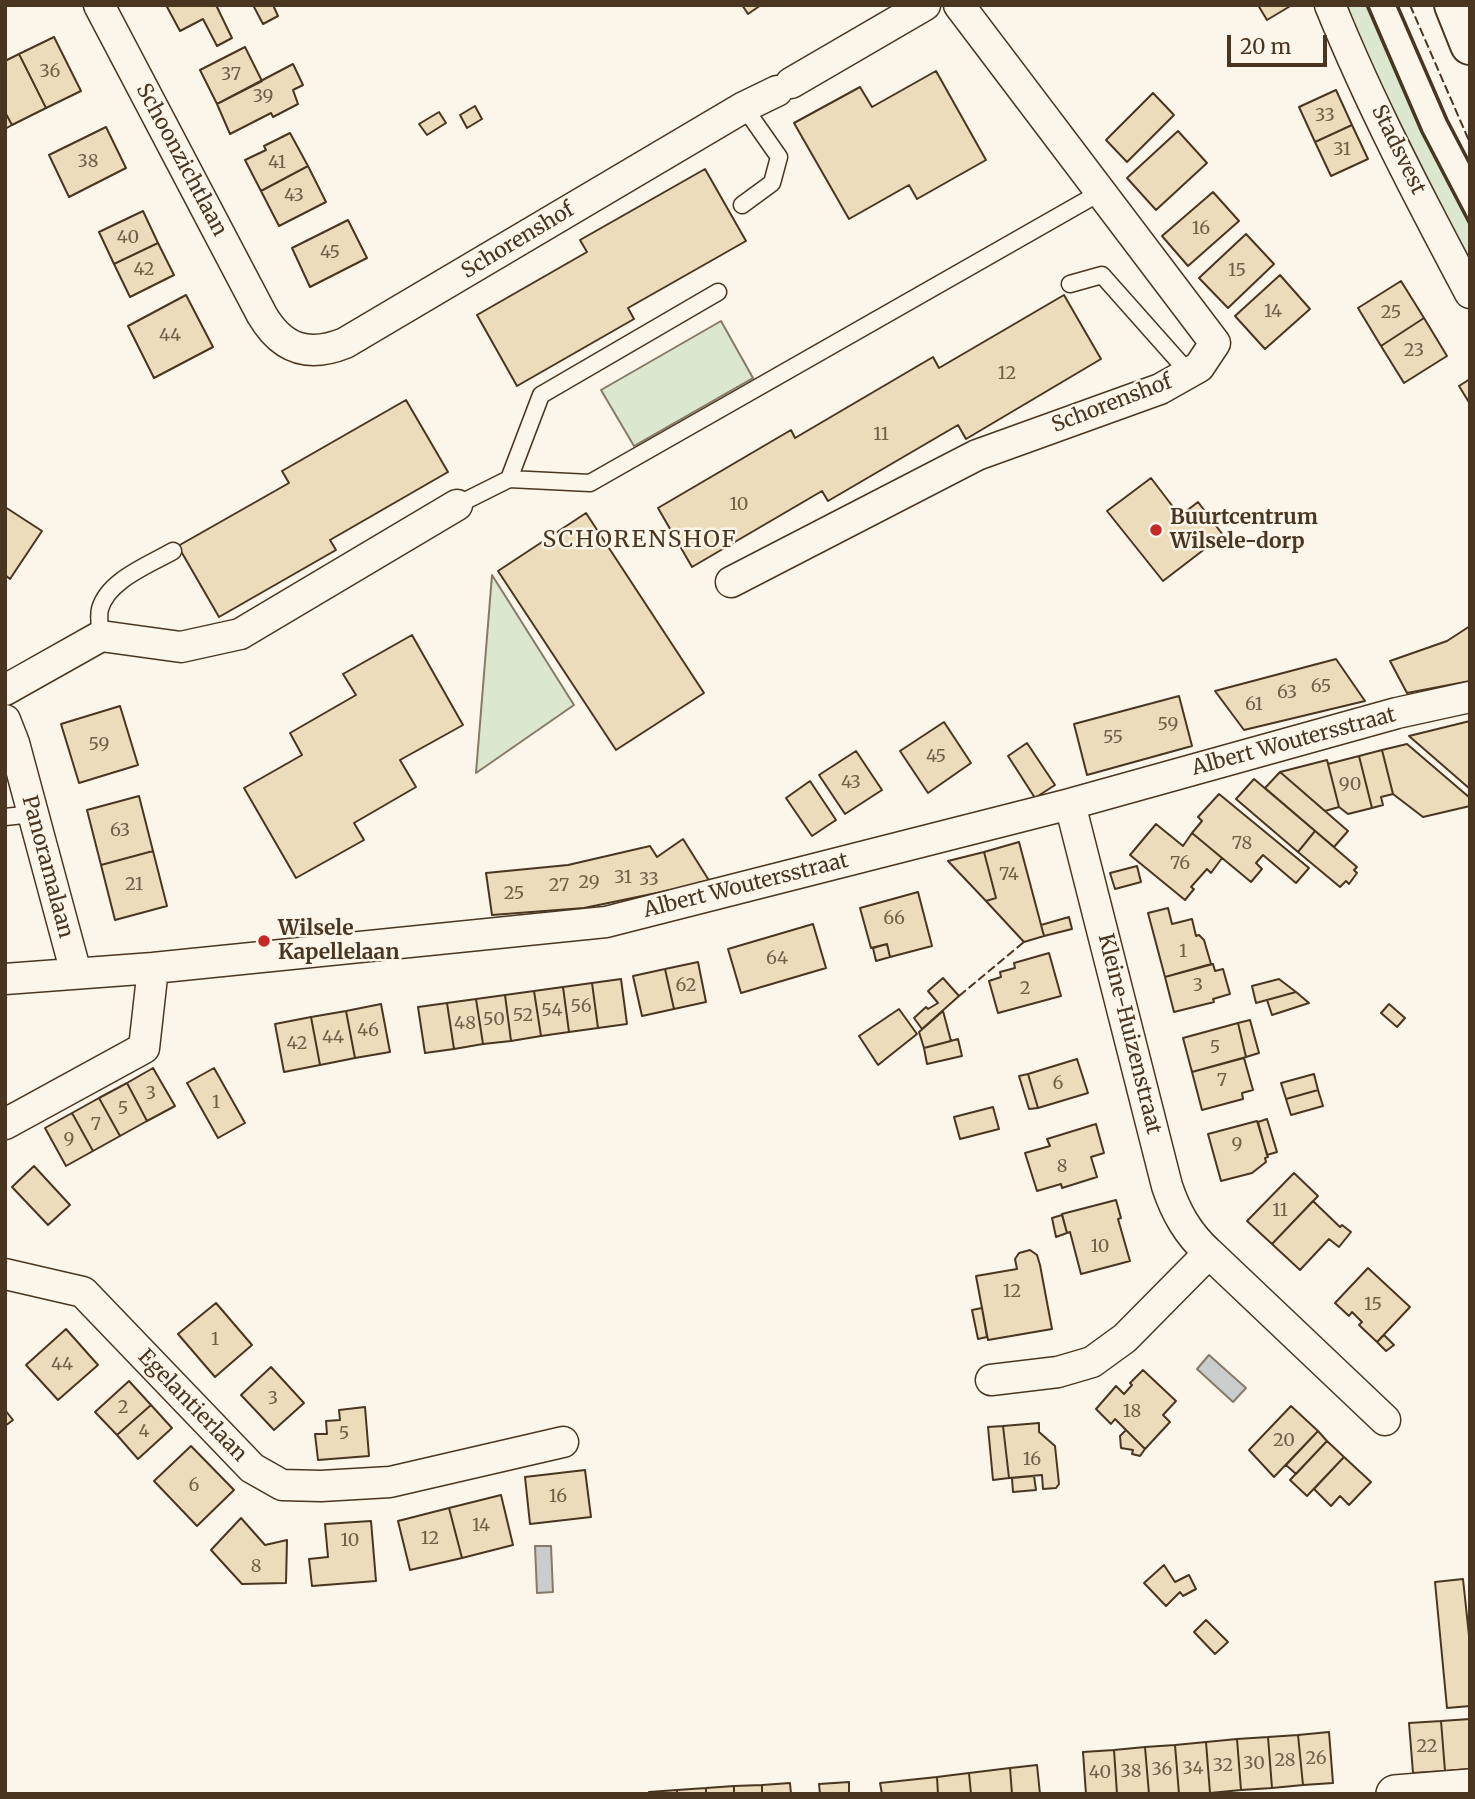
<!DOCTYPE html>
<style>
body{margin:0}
#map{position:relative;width:1475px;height:1799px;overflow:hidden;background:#fbf6e9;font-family:Merriweather,serif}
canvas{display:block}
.frame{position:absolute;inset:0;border:7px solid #4a3520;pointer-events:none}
.scale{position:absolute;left:1227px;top:35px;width:100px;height:32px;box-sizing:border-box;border:4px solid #4a3520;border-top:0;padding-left:9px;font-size:21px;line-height:24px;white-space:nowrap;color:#4a3520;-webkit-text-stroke:5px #fbf6e9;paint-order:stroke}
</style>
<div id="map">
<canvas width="1475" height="1799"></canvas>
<div class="frame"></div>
<div class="scale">20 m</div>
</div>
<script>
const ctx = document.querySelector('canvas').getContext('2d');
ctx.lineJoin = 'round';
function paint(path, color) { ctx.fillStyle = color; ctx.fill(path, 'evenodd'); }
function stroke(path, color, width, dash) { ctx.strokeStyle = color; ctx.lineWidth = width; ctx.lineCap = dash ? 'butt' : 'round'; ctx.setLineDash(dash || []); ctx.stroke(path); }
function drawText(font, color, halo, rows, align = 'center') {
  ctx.font = font + ' Merriweather,serif'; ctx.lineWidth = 5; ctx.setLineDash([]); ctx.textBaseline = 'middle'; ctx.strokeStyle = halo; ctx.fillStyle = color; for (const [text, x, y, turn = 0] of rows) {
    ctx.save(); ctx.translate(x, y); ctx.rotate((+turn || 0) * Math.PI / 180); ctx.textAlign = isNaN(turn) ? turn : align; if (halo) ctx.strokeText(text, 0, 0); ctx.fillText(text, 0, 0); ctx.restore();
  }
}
const green = new Path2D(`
 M1347,5H1368L1422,132L1470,224V264L1358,39Z
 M721,321L753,378L634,446L601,390Z
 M492,575L574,705L476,773Z`);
paint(green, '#dce7d0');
stroke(green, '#887966', 2);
const water = new Path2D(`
 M1209,1355L1246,1388L1233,1402L1197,1369Z
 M535,1546H551L553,1592L537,1593Z`);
paint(water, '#c9cecd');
stroke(water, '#887966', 2);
const building = new Path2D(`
 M166,5H216L232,38L217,46L203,19L180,31Z
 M253,5H273L278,16L263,24Z
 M742,5H761L748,14Z
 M1258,5H1292L1267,20Z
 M54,37L81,91L46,108L19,54Z
 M245,47L262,81L217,104L200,70Z
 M19,54L46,108L12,125L5,112V61Z
 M293,64L303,85L293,90L298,104L273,117L271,113L230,134L217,104Z
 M936,71L986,160L917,199L909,185L849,219L794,123L860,87L872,107Z
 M1336,90L1352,125L1315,142L1299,107Z
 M1153,93L1174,115L1127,162L1106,140Z
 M475,106L482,119L467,128L460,115Z
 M5,112L12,125L5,129Z
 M439,112L446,123L427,135L419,124Z
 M1352,125L1368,159L1331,176L1315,142Z
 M106,127L126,168L69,197L49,155Z
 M1178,131L1207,163L1156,210L1127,178Z
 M290,133L308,166L261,191L245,160L266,150L264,146Z
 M308,166L326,202L279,226L261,191Z
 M705,169L746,241L628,308L634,319L517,386L477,315L587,252L580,240Z
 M1213,192L1239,221L1188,266L1162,236Z
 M143,211L158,243L114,264L99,232Z
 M348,220L367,258L310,287L292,248Z
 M1246,234L1274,264L1228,308L1199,278Z
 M158,243L174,275L130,297L114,264Z
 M1280,275L1310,309L1265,349L1235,316Z
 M1401,281L1424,318L1381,346L1358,308Z
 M186,295L213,347L154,378L128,326Z
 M1064,295L1101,359L966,439L958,425L828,501L822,491L692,567L658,508L791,430L795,438L933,357L939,368Z
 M1424,318L1447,356L1404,383L1381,346Z
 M1470,379V404L1459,386Z
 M406,400L448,472L330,540L336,550L219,617L178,546L289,483L282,471Z
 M1151,478L1180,516L1198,502L1223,535L1163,581L1107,511Z
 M5,507L42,531L10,579L5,575Z
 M586,513L704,693L616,750L498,571Z
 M1470,626V681L1407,693L1390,661L1447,641Z
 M412,635L463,725L400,760L416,787L354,823L364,840L296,878L244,788L302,755L290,733L356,695L343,674Z
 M1336,659L1365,701L1244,730L1215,691Z
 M1179,696L1192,746L1087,775L1074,724Z
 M120,706L138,765L79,783L61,724Z
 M1470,721V789L1409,736Z
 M944,722L971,763L928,793L900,751Z
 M1027,743L1055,785L1035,798L1008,756Z
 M1407,744L1470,798V806L1423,817L1393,794L1382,750Z
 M1382,750L1393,794L1381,797L1383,805L1372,808L1359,756Z
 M856,751L882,790L845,814L819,775Z
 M1359,756L1372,808L1348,814L1339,807L1328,764Z
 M1327,760L1339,807L1325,811L1280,772Z
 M1280,772L1348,831L1334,847L1265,788Z
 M1254,779L1315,831L1298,852L1236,799Z
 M810,781L836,820L812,836L786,798Z
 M1219,794L1309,868L1296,883L1263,855L1256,863L1262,869L1251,882L1192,833L1202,821L1198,817Z
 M139,796L153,851L101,865L87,810Z
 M1156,824L1183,846L1192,833L1222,858L1211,873L1207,869L1191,887L1194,889L1185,900L1130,855Z
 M1315,831L1357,867L1354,870L1357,873L1349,884L1346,881L1340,887L1298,852Z
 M683,839L710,882L584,908L492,915L486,873L568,865L650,846L657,857Z
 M1019,842L1044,936L1024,942L986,901L996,898L984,852Z
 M153,851L167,906L115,920L101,865Z
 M984,852L996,898L986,901L948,861Z
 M1137,866L1141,882L1115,889L1110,873Z
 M918,892L932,946L890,957L887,944L871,948L860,908Z
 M1168,908L1172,924L1192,919L1196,936L1199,935L1204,940L1211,964L1165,977L1148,913Z
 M1069,917L1072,929L1044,936L1041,925Z
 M813,924L826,968L741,993L728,949Z
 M887,944L890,957L876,961L873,948Z
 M1049,953L1061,996L998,1013L989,981L1001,977L1000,972L1015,968L1014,963Z
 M698,962L706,1002L674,1009L665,969Z
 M1213,964L1215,971L1223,969L1230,994L1213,999L1214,1002L1174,1012L1165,977Z
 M665,969L674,1009L642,1016L633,976Z
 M943,978L959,996L922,1029L914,1018L926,1007L928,1009L938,1003L928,991Z
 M621,979L627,1024L598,1028L592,983Z
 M1279,979L1296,992L1256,1003L1252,986Z
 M592,983L598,1028L569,1032L563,987Z
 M563,987L569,1032L541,1036L534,991Z
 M534,991L541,1036L511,1041L505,995Z
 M1296,992L1309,1003L1272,1015L1267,1000Z
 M505,995L511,1041L483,1044L476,999Z
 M476,999L483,1044L454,1049L447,1003Z
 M447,1003L454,1049L425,1053L418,1007Z
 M381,1004L390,1052L355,1058L346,1011Z
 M1389,1004L1405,1018L1397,1027L1381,1013Z
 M899,1009L917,1034L878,1065L859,1036Z
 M346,1011L355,1058L320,1065L311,1017Z
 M943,1011L951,1041L924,1048L919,1032Z
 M311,1017L320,1065L284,1072L275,1024Z
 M1250,1020L1259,1053L1246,1057L1238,1023Z
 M1238,1023L1246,1057L1192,1072L1183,1038Z
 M958,1039L962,1056L927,1064L924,1048Z
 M1244,1058L1253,1090L1242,1093L1243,1099L1202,1110L1192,1072Z
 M1077,1059L1088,1093L1038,1108L1028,1074Z
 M153,1068L175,1106L147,1121L127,1083Z
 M214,1068L245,1123L218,1138L187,1083Z
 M1028,1074L1038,1108L1029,1109L1019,1076Z
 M1314,1074L1318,1090L1286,1099L1281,1083Z
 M127,1083L147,1121L120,1136L99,1098Z
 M1318,1090L1323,1106L1291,1115L1286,1099Z
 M99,1098L120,1136L93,1151L72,1113Z
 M993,1107L999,1129L960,1139L954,1117Z
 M72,1113L93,1151L66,1166L45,1128Z
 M1267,1119L1277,1152L1267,1155L1258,1122Z
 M1257,1121L1268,1157L1265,1158L1266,1162L1252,1173L1221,1181L1208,1134Z
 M1096,1124L1104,1153L1091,1157L1097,1177L1062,1188L1061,1184L1037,1191L1025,1153L1050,1146L1047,1139Z
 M34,1166L70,1205L48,1225L12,1187Z
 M1294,1173L1318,1196L1272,1244L1247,1221Z
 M1116,1200L1121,1218L1118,1219L1130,1261L1081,1274L1070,1232L1067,1233L1062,1214Z
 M1313,1201L1340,1227L1342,1225L1351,1232L1339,1247L1329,1239L1300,1270L1272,1244Z
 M1062,1215L1067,1233L1056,1237L1052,1218Z
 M1030,1250L1037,1255L1040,1265L1052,1329L988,1340L976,1276L1017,1269L1015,1259L1019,1253Z
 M1368,1268L1410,1307L1377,1342L1359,1325L1362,1322L1352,1312L1349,1316L1335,1303Z
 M216,1303L252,1345L215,1377L178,1334Z
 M982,1308L987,1337L978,1339L972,1310Z
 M66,1329L98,1365L58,1400L26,1365Z
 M1384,1335L1394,1345L1386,1351L1377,1342Z
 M271,1367L304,1403L274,1430L241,1395Z
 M1143,1370L1176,1401L1163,1415L1170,1422L1145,1449L1115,1419L1111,1424L1096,1409L1116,1386L1124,1394L1132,1385L1130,1383Z
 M129,1381L151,1405L117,1435L95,1412Z
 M151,1405L172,1428L138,1459L117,1435Z
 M1291,1406L1318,1431L1274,1477L1249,1450Z
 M365,1407L369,1456L318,1460L315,1434H327L326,1421L340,1420L339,1410Z
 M5,1410L13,1420L5,1426Z
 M1039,1423V1432L1055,1446L1059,1484L1056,1488L1043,1489L1042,1475L1009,1478L1003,1426Z
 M1003,1426L1009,1478L993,1480L988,1427Z
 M1126,1430L1145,1449L1140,1456L1132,1454L1133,1450L1121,1448L1120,1436Z
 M1318,1431L1327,1441L1296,1474L1286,1465Z
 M1327,1441L1344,1457L1307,1496L1290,1480Z
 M191,1446L234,1490L197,1526L154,1481Z
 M1344,1457L1371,1482L1349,1505L1340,1496L1331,1506L1314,1489Z
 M585,1470L591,1517L530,1524L525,1477Z
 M1034,1476L1036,1490L1013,1492L1012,1478Z
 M501,1495L513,1545L462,1558L449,1508Z
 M449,1508L462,1558L410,1570L398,1521Z
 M241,1518L265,1545L287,1540L286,1583L242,1584L211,1550Z
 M371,1521L376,1581L312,1586L309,1559L328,1557L325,1524Z
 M1164,1565L1175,1582L1189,1575L1196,1589L1183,1596L1180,1592L1166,1606L1144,1583Z
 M1463,1579L1470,1645V1706L1447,1708L1435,1582Z
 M1206,1620L1228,1642L1215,1654L1194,1632Z
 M1470,1719V1769L1445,1771L1441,1721Z
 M1441,1721L1445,1771L1413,1773L1409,1723Z
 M1329,1732L1333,1783L1303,1785L1298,1735Z
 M1298,1735L1303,1785L1272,1788L1268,1737Z
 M1268,1737L1272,1788L1241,1790L1237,1739Z
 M1237,1739L1241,1790L1210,1793L1206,1742Z
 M1206,1742L1210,1793L1179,1794L1175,1745Z
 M1175,1745L1179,1794H1149L1145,1747Z
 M1145,1747L1149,1794H1117L1114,1750Z
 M1114,1750L1117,1794H1086L1083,1752Z
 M1037,1765L1040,1794H1012L1010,1768Z
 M1010,1768L1012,1794H971L969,1773Z
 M969,1773L971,1794H938L937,1777Z
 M937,1777L938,1794H882L880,1783Z
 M849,1782V1794H820L819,1784Z
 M790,1783L791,1794H762V1785Z
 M762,1785V1794H734V1786Z
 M734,1786V1794H706V1788Z
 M706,1788V1794H677V1790Z
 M677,1790V1794H649V1792Z`);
paint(building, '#ecdcbc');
stroke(building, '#4a3520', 2);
const service = new Path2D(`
 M742,205L772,183L779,157L744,107
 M1070,284L1102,275L1189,373
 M509,479L541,395L718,292
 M457,505L509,479L590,483L1101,192
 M101,636C100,628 98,617 100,609C108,580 149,565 173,551
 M5,817L33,814`);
const minor = new Path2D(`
 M99,5L262,315C282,349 308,358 345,343L744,107L777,91
 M1330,5C1370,104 1420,199 1470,293
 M791,83L925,5
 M731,582L977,455L1160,389L1199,367L1215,343L959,5
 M5,690L101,636L181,647L240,634L457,505
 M5,720L14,743L76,973
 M5,979L153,968L606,922L1070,804L1397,713L1470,697
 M5,1124L144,1048L153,968
 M1209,1253L1385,1420
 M5,1274L83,1292L252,1468L282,1485L321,1486L390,1482L563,1442
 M991,1380L1058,1372L1092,1362L1125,1338L1209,1253C1188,1234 1176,1213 1167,1186L1070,804`);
const tertiary = new Path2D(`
 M1395,1794L1470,1788`);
const primary = new Path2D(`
 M1454,5L1470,45`);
stroke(service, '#4a3520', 19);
stroke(minor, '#4a3520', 33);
stroke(tertiary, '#4a3520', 40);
stroke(primary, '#4a3520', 42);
stroke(service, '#fbf6e9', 16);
stroke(minor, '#fbf6e9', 30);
stroke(tertiary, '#fbf6e9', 37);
stroke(primary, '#fbf6e9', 38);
stroke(new Path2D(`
 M1410,5L1470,143
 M959,996L1024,942`), '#4a3520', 2, [9, 3.5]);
stroke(new Path2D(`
 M1367,5L1422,132L1470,224
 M1397,5L1447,120L1470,164`), '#4a3520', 3.5);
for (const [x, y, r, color] of [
 [1156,530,7,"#c62828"],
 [264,941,7,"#c62828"]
]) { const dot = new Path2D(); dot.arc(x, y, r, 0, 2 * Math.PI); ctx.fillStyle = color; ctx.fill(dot); stroke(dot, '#fbf6e9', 2.5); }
drawText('18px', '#725f47', null, [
 ["36",50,72],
 ["37",231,75],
 ["39",263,97],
 ["33",1325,116],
 ["31",1342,150],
 ["38",88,162],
 ["41",277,163],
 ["43",294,196],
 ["16",1201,229],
 ["40",128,238],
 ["45",330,253],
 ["42",144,270],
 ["15",1237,271],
 ["14",1273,312],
 ["25",1391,313],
 ["44",170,336],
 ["23",1414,351],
 ["12",1007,374],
 ["11",881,435],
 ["10",739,505],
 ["65",1321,687],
 ["63",1287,693],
 ["61",1254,705],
 ["59",1168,725],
 ["55",1113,738],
 ["59",99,745],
 ["45",936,757],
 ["43",851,783],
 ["90",1350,785],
 ["63",120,831],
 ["78",1242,844],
 ["76",1180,864],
 ["74",1009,875],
 ["31",623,878],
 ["33",649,880],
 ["29",589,883],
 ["21",134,885],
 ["27",559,886],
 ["25",514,894],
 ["66",894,919],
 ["1",1183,952],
 ["64",777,959],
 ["62",686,986],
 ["3",1198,986],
 ["2",1025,989],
 ["56",581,1007],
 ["54",552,1011],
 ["52",523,1016],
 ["50",494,1020],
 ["48",465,1024],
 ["46",368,1031],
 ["44",333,1038],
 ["42",297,1044],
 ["5",1215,1048],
 ["7",1222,1081],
 ["6",1058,1084],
 ["3",151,1094],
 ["1",216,1103],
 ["5",123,1109],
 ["7",96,1125],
 ["9",69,1140],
 ["9",1237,1145],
 ["8",1062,1167],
 ["11",1280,1211],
 ["10",1100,1247],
 ["12",1012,1292],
 ["15",1373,1305],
 ["1",215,1340],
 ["44",62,1365],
 ["3",273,1399],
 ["2",123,1408],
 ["18",1132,1412],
 ["4",144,1432],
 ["5",344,1434],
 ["20",1284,1441],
 ["16",1032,1460],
 ["6",194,1486],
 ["16",558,1497],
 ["14",481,1526],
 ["12",430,1539],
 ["10",350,1541],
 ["8",256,1567],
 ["22",1427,1747],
 ["26",1316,1759],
 ["28",1285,1761],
 ["30",1254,1764],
 ["32",1223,1766],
 ["34",1193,1769],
 ["36",1162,1770],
 ["38",1131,1772],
 ["40",1100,1773]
]);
drawText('21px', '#4a3520', '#fbf6e9', [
 ["Stadsvest",1398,150,64],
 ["Schoonzichtlaan",181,160,62],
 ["Schorenshof",518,241,-31],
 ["Schorenshof",1112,404,-21],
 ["Albert Woutersstraat",1294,742,-15],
 ["Panoramalaan",47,867,75],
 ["Albert Woutersstraat",746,886,-14],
 ["Kleine-Huizenstraat",1129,1034,76],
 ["Egelantierlaan",192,1406,46]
]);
drawText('bold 21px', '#4a3520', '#fbf6e9', [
 ["Buurtcentrum",1170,518],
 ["Wilsele-dorp",1170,542],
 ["Wilsele",278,929],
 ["Kapellelaan",278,953]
], 'left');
ctx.letterSpacing = '2px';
drawText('23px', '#4a3520', '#fbf6e9', [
 ["SCHORENSHOF",640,540]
]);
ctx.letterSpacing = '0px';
</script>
